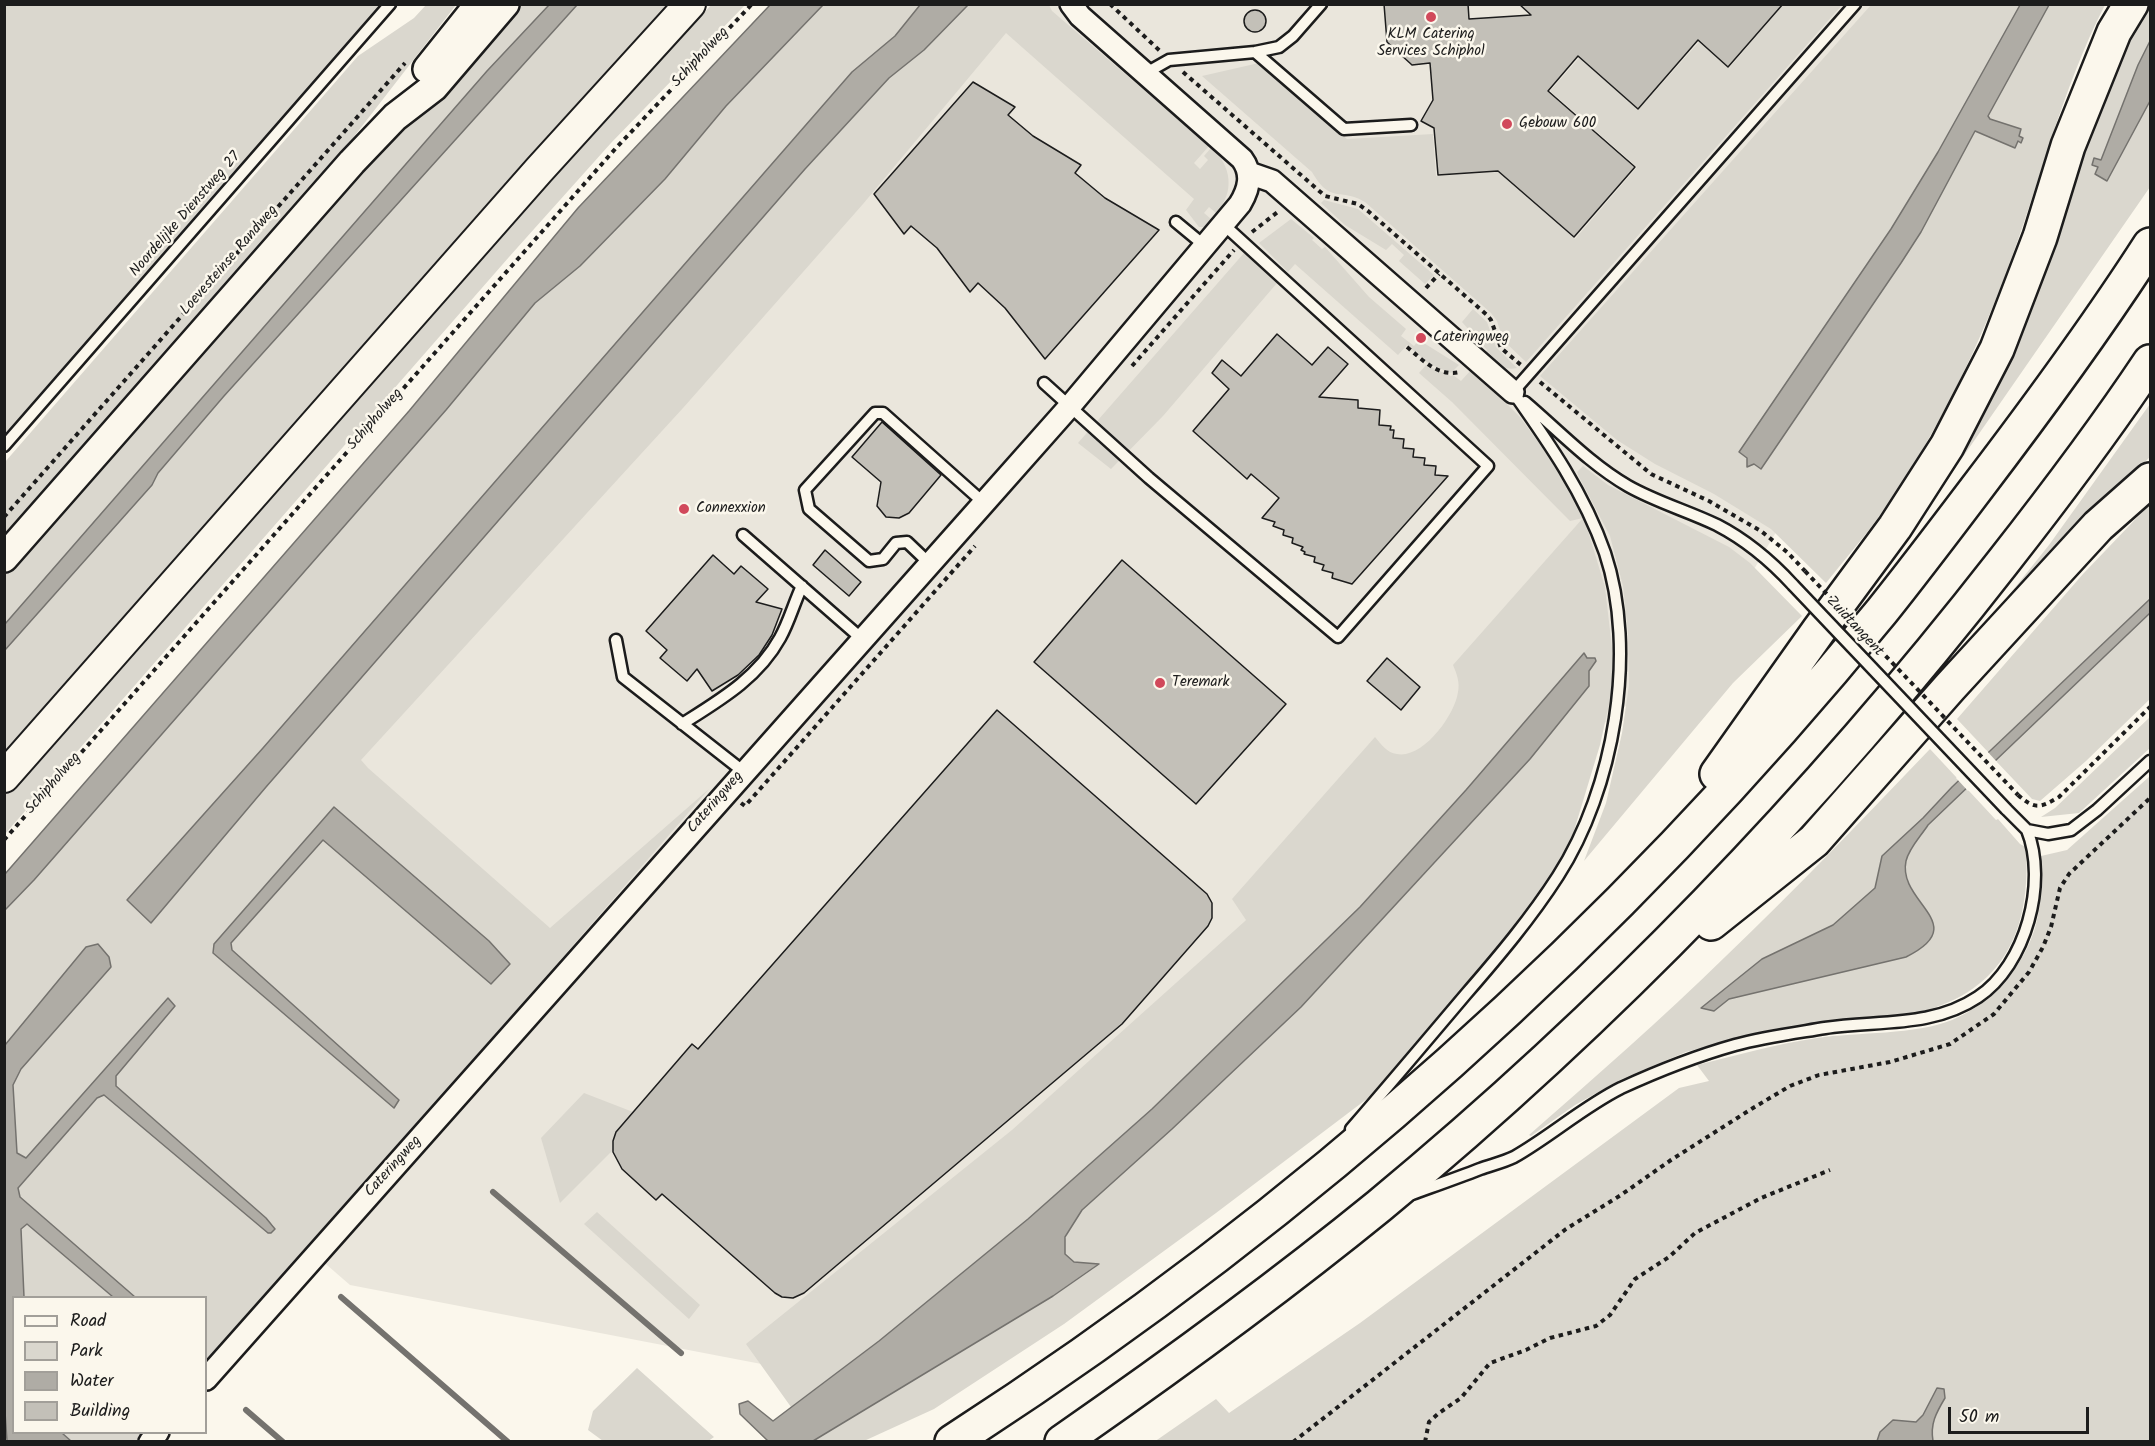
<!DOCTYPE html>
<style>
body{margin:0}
#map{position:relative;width:2155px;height:1446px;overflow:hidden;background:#fbf7ec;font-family:Kalam,sans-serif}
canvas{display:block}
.frame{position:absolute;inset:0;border:6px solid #1c1c1c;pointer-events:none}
.legend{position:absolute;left:12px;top:1296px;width:195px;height:138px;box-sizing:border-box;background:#fbf7ec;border:2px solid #a29f99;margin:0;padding:8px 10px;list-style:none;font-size:18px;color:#1c1c1c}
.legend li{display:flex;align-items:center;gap:12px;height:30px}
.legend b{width:30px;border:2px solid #a29f99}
.scale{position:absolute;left:1948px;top:1407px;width:141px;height:27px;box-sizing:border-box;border:3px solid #1c1c1c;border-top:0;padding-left:8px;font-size:18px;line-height:21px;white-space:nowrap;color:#1c1c1c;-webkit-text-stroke:4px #fbf7ec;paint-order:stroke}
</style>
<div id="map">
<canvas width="2155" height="1446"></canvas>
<div class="frame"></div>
<ul class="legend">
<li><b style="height:8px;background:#fbf7ec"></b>Road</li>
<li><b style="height:16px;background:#dad7ce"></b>Park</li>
<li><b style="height:16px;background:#afaca5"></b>Water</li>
<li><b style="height:16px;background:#c3c0b8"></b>Building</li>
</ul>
<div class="scale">50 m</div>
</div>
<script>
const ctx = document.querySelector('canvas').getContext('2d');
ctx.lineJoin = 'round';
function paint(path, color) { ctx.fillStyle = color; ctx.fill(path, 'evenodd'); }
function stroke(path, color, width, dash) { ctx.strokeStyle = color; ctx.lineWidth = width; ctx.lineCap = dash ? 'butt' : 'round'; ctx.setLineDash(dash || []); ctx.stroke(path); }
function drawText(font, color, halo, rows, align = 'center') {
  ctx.font = font + ' Kalam,sans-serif'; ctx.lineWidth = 5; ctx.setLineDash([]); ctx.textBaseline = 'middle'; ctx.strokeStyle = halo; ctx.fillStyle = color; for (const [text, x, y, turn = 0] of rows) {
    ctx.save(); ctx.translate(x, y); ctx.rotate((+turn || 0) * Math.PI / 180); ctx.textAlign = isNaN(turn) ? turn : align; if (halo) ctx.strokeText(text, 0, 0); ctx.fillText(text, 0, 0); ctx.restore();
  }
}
paint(new Path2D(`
 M832,5H2090L1716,633L803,1372L350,1285L5,986L4,910Z`), '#eae6dc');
paint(new Path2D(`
 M5,5H382L5,438Z
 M426,5H456L297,210L5,544V462L358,56L414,18Z
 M511,5H549L487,71L5,624V573L94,469Z
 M577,5H676L5,760V650L152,485L158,473L224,396Z
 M711,5H745L611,143L509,257L5,834V792L338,411Z
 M823,5H920L895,36L852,72L263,748L128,900L151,923L266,787L805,169L889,78L924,50L968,5H1049L1052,11L1209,146L1194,163L1200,169L1208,160L1204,156L1211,148C1232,165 1235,193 1216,213L1209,207L1204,213L1211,219L1204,227H1199L1186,210L1194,199L1006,33L863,204L683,408L361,760L368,768L550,928L709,789L206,1367V1298L135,1297L20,1197L18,1188L97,1098L104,1095L268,1233H271L275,1229L273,1225L116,1086V1076L175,1006L168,999L26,1159L17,1153L13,1085L86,947L5,1045V910L34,880L446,410L535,303L580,266L665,179L726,106ZM334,807L489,941L510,964L491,984L323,840L231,943L232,950L394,1108L213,953L214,944Z
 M1783,5H1842L1526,362L1503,340L1497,321L1491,313L1365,202C1340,187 1331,205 1312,172L1202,76L1259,63L1347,139L1433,134L1436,176L1498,172L1575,239L1637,167L1550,91L1579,58L1638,110L1699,42L1729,68Z
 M1871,5H2105C2061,90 2040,184 2006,273C1972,363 1927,453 1869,530C1855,548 1840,565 1826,583L1771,529L1714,494L1655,464L1617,440L1540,376Z
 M2147,5H2150V187L1940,490L1938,489C1967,441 1998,393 2019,341C2047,273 2065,202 2090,134C2107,89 2125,47 2147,5Z
 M1324,200L1358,209L1434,275L1425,284L1399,261L1404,255L1392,244L1386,250L1345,225L1321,203Z
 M1291,219L1314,238L1312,240L1322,249L1325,247L1369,297L1406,329L1401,336L1414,346L1419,340L1459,365L1451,373L1429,364L1407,345L1398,355L1295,264L1288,272L1259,243Z
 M1244,253L1277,283L1163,416L1111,469L1078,443Z
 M1473,309L1487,322L1496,347L1517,368C1503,371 1495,363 1485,353L1487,350L1462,322Z
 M1426,365L1451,376L1453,375L1461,381L1472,369L1520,417L1558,469L1584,518L1605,587L1612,648V691L1600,745L1573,834L1548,885L1514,940L1388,1083L1216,1213L1064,1324L934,1409L864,1441H813L1053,1296L1093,1269L1098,1264C1090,1263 1081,1265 1074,1262C1050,1253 1074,1222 1082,1210L1172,1129L1301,1007L1530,759L1589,686L1587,658L1584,654L1466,790L1360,907L1152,1109L1028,1219L879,1341L791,1407L746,1344L1012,1130L1244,922L1246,920L1232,899L1375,737C1381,744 1387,753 1397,754C1423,759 1455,715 1458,692C1460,683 1457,674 1453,665L1583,518L1570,521L1452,402L1419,373Z
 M2150,404V457L2123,483L1913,715L2049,545Z
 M1583,466L1608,485L1729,547L1750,563L1802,616L1733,683L1584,861L1606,803L1622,733L1629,685L1628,632L1623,586L1610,536L1579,477L1577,472Z
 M2150,504V599L1988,752L1957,719L2083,574Z
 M2150,613V699L2086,761L2040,801L2032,799L1995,760Z
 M2150,717V748L2079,813L2041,817L2055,808Z
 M1930,749L1996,820L1998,819L2020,844L2026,847C2031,929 2005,990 1920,1012L1773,1029L1686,1052L1622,1079L1575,1105L1531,1136L1529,1135C1595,1077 1662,1019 1725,957C1795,890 1862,820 1930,749Z
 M2150,776V1441L1154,1442L1216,1399L1229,1413L1360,1323L1679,1088L1709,1081L1697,1065C1737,1055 1777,1044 1817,1038C1857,1032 1916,1035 1952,1020C1995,1002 2030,960 2038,915C2042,896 2041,875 2041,856L2067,850Z
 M584,1093L646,1117L560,1203L541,1138Z
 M597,1212L700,1305L689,1319L584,1224Z
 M27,1224L113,1297H24L21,1229Z
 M637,1368L714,1437L707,1442L603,1441L588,1430L593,1411Z
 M62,1433H148L140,1442L71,1441Z`), '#dad7ce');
const water = new Path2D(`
 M549,5H577L224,396L158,473L152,485L5,650V624L487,71Z
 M770,5H823L726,106L665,179L580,266L535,303L446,410L34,880L5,910V874L409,411L578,208Z
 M920,5H968L924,50L889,78L805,169L266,787L151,923L127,900L263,748L852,72L895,36Z
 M2020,5H2049L1988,116L1990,119L2021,129L2019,136L2023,138L2021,143L2018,141L2015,148L1975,131L1921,232L1901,263L1761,469L1754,464L1747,467V458L1739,452L1891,229L1938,152Z
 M2150,41V101L2107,181L2095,174L2098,167L2092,165L2094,158L2101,160L2138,65Z
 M2150,599V613L1928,825C1921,836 1909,848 1906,861C1897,903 1973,924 1906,957L1729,999L1714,1011L1701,1008L1762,959L1833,925L1875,888L1882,856L1923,818L1952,787Z
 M1584,653L1587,658H1595L1596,661L1589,671V686L1530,759L1301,1007L1172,1129L1082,1210L1065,1237V1254L1074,1262L1099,1264L1053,1296L813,1441H768L740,1414L739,1404L748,1401L773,1421L879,1341L1028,1219L1152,1109L1360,907L1466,790Z
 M334,807L489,941L510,964L491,984L323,840L231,943L232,950L399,1100L394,1108L213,953L214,944Z
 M98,944L109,957L111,967L21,1069L13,1085L17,1153L26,1158L168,998L175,1006L116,1076V1086L266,1218L275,1229L271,1233H268L104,1095L97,1098L18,1188L20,1197L135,1297H113L27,1224L21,1229L24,1297L14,1298V1432L62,1433L71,1441H7L4,1398L5,1045L86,947Z
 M1937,1388L1944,1389L1945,1398C1936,1413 1930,1424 1933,1441H1877L1880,1432L1893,1420L1916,1422L1923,1415Z`);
paint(water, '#afaca5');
stroke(water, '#74726e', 1.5);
paint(new Path2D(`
 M1986,750L1997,762L1968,791L1956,778Z`), '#fbf7ec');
stroke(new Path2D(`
 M493,1192L681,1353
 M341,1297L508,1442
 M246,1410L283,1442`), '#74726e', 6);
const building = new Path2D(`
 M1384,4H1468L1469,19L1531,15L1519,4H1783L1728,67L1698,40L1638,109L1578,56L1548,91L1635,167L1574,237L1498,171L1438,175L1434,128L1421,121L1433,100L1430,63L1412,65L1387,42Z
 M1244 21a11 11 0 1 1 22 0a11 11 0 1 1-22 0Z
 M973,82L1015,107L1008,115L1033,136L1081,165L1075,173L1105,198L1159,230L1045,359L1005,308L978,283L970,292L937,248L911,226L904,234L874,194Z
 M1277,334L1312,365L1328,347L1348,364L1319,397L1358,400V408L1380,410L1379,425L1391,426L1390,430H1394L1393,438L1404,439L1403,448L1414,449L1413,457L1425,458L1424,465L1436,466L1435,475L1448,476L1352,584L1332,578L1333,573L1322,570L1324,565L1314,562L1315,557L1304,554L1305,552L1301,550L1303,547L1292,543L1293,538L1283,535L1284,530L1273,526L1275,522L1262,518L1279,498L1251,474L1247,479L1193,431L1229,389L1212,373L1222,360L1241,376Z
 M882,422L941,475L909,513L899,518L886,517L877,506L881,482L852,457Z
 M825,550L861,582L849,596L813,565Z
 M713,555L734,574L741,566L768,589L756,602L782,609L772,635L759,655L738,675L712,691L697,669L687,681L660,658L667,650L646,631Z
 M1122,560L1286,704L1196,804L1034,662Z
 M1387,658L1420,687L1401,710L1367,681Z
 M997,710L1207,894L1212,903V918L1208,926L1122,1024L804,1293L793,1298L782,1297L775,1293L662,1194L656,1200L622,1169L613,1152V1141L616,1132L692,1044L698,1049Z`);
paint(building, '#c3c0b8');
stroke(building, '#1c1c1c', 1.5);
const service = new Path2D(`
 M1255,52L1344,129L1411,125
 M1146,73L1169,60L1255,52L1279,47L1293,36L1321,4
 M1176,222L1205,246
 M1044,383L1149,478L1338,637L1488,466L1223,224
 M1513,392L1855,4
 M1525,402C1558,430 1590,464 1628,486C1656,502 1688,511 1717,525C1746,540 1771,561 1793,585
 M4,446L390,4
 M743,535L862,639
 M929,563L907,542L896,543L883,559L869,561L809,509L805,490L875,413H883L984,503
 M616,640L623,677L744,772
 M682,724C720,700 758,678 780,638C789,622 794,603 802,586
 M2006,809L2027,830L2048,834L2071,830L2097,810L2150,761
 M1351,1129C1390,1084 1428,1039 1466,994C1499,956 1531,918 1558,876C1614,789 1638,652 1605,553C1584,493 1549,443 1513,392
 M1412,1194C1434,1186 1457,1178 1480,1169C1491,1165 1504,1162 1514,1157C1551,1136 1583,1107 1621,1088C1658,1071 1696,1056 1735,1045C1764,1037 1795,1033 1825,1028C1877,1020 1932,1028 1978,997C2026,965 2048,882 2027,830`);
const minor = new Path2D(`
 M1249,173L1272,181L1513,392
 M206,1379L984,503L1070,406L1240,204C1249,189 1253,174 1242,159L1080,16L1071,4
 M150,1442L158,1432`);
const tertiary = new Path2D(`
 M427,69L479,4
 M4,558L352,162L395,117L434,87L505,4`);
const secondary = new Path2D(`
 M4,777L539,170L690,4`);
const motorway = new Path2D(`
 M1717,774L1819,630L1895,527L1947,446L1997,349L2040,237L2068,146L2114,32L2131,4
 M1711,923L1814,841L1950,687L2098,526L2150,480
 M952,1442C1303,1216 1618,934 1882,611C1914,571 1945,530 1976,489C2037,409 2096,329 2150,245
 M1062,1442C1170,1367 1277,1289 1379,1206C1610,1015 1819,798 2003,562C2054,497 2104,431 2150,362`);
stroke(service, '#1c1c1c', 15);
stroke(minor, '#1c1c1c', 26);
stroke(tertiary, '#1c1c1c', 32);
stroke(secondary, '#1c1c1c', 34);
stroke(motorway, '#1c1c1c', 38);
stroke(new Path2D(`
 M1110,4L1160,51
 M1183,72L1325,196L1358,204L1368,211L1487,315L1491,320L1501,348L1521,365
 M1252,232L1279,211
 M1426,288L1439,274
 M1407,347C1424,361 1438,377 1460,372
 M1132,366L1234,250
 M1540,382L1651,474L1709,501L1761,531L1787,552L1805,571
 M4,517L405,63
 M2018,795C2035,810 2040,808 2059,797L2150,707
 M741,803L745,806L975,546
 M4,840L616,148L752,4
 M1293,1442L1566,1229L1621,1195L1671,1160L1753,1108L1790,1086L1819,1075L1890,1062L1950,1044L1994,1014L2029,972L2043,947L2051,927L2060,888L2069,874L2150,798
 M1425,1442L1429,1422L1439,1413L1461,1398L1490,1363L1526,1350L1550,1338L1596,1326L1610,1315L1635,1279L1669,1257L1695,1233L1761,1198L1830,1170`), '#1c1c1c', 4, [4.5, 4.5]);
stroke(service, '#fbf7ec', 10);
stroke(minor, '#fbf7ec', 21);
stroke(tertiary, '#fbf7ec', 27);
stroke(secondary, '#fbf7ec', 30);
stroke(motorway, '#fbf7ec', 33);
const serviceBridge = new Path2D(`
 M1793,585L2006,809`);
stroke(serviceBridge, '#1c1c1c', 15, []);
stroke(new Path2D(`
 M1805,571L2018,795`), '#1c1c1c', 4, [4.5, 4.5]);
stroke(serviceBridge, '#fbf7ec', 10);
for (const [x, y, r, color] of [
 [1431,17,6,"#d1495b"],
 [1507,124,6,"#d1495b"],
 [1421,338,6,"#d1495b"],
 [684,509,6,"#d1495b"],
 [1160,683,6,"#d1495b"]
]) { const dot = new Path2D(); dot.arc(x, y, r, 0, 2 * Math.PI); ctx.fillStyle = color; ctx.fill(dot); stroke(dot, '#fbf7ec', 2); }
drawText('15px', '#1c1c1c', '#fbf7ec', [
 ["KLM Catering",1431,35,"center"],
 ["Services Schiphol",1431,52,"center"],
 ["Gebouw 600",1519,124],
 ["Cateringweg",1433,338],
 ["Connexxion",696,509],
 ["Teremark",1172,683]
], 'left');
drawText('15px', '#1c1c1c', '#fbf7ec', [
 ["Schipholweg",701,58,-47],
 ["Noordelijke Dienstweg 27",186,215,-49],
 ["Loevesteinse Randweg",230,261,-49],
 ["Schipholweg",376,420,-49],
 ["Zuidtangent",1854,627,47],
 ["Schipholweg",54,784,-49],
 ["Cateringweg",716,803,-49],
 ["Cateringweg",394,1167,-48]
]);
</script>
